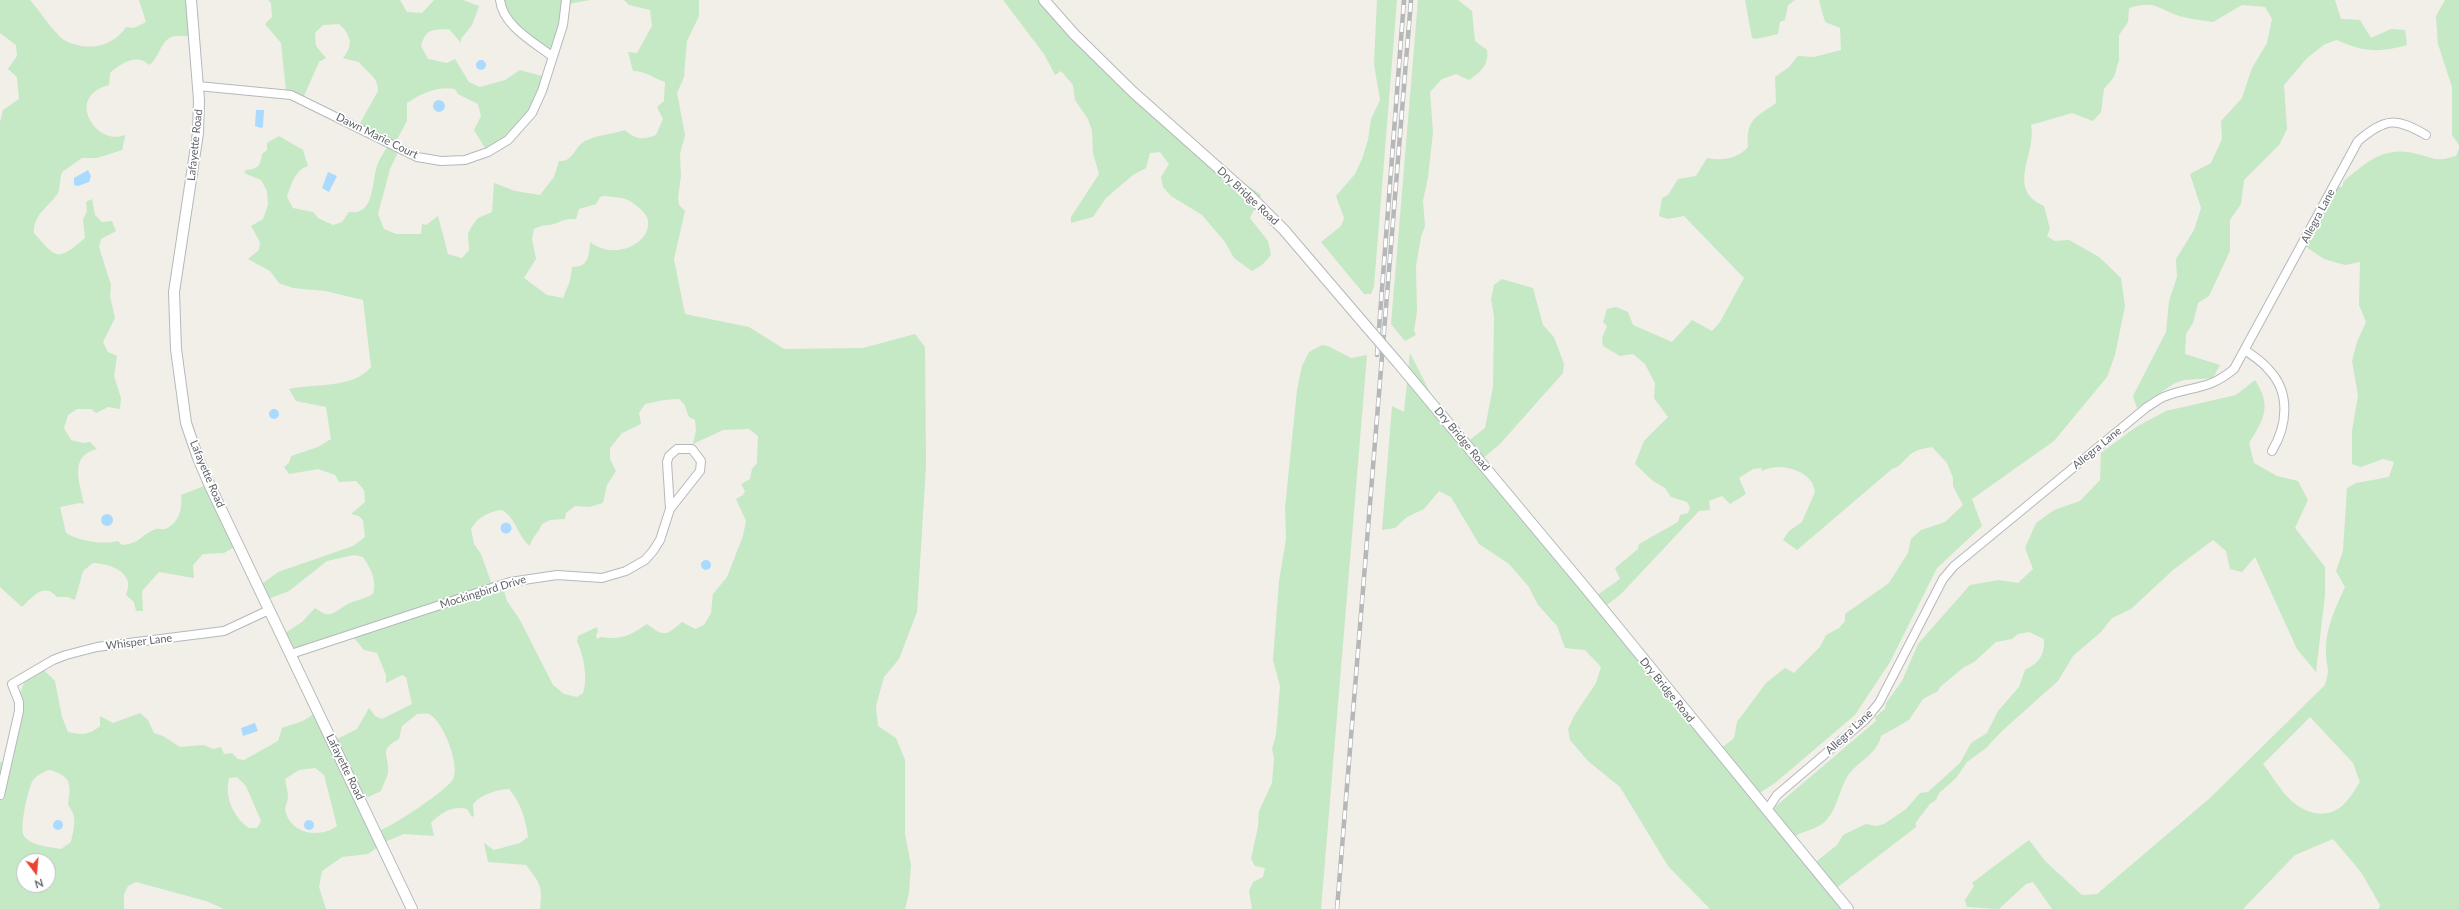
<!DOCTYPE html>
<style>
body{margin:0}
#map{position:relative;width:2459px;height:909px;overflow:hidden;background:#f1efe8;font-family:Lato,sans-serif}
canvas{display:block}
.north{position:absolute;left:16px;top:853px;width:40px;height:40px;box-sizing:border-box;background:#fff;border:1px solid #bfc1c3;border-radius:50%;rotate:164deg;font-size:11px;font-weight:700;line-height:16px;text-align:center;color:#5f6368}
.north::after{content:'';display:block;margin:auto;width:14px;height:18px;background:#ea4335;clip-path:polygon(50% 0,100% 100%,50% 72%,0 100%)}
</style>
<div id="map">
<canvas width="2459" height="909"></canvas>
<div class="north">N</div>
</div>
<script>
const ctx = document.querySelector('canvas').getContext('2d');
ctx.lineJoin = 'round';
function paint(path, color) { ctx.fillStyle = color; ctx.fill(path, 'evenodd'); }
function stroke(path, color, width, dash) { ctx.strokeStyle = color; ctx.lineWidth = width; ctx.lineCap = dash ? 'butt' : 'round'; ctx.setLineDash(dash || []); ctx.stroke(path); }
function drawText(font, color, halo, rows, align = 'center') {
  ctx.font = font + ' Lato,sans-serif'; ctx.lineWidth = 3.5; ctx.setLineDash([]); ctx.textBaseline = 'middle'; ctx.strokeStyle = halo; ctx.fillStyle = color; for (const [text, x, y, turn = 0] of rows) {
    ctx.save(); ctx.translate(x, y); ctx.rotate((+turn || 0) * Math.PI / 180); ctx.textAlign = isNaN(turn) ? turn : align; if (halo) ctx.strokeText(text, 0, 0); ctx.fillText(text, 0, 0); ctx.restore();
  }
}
paint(new Path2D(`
 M0,0H30C39,10 54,33 64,40C86,52 112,48 126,27L134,28L146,22L139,0H191L194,36C187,37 177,35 171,37C160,42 159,59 149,65C137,53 121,63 110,73L109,85C63,97 98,147 124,135L125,137L122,150L97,158H82L62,172C60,177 60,189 58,193C49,207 33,214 34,233C57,259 57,262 85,238L83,220L87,211L86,202L92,199L95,215L102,222L112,221L116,231L101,239L99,247L111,285L110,296L115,318L103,342L108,352L117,356L114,376L121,398L120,409L108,407L96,413L91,409H77L68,415L64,428L71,440L83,443L90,442L97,449C68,456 80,483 84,504L80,503L60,507L66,533C78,541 105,545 118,541L122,545C142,543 140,535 156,529C158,528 162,530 165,529C179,524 183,507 181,495L209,484L238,545L224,553L203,554L193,565L194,578L159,572L142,591L143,611H136L134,602L126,595C127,592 129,586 128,582C125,569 105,563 93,563L83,571L75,600L68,597H57C44,582 33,596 22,607L0,587V122L3,110L19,99L17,77L8,69L17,56L16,45L0,33Z
 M268,0H400L407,12L422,13L434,0H463L479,6L472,25L461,39V43L449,29C432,30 426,28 421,46L428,59L447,63L455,59L469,82L480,87L505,80L520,70L542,76L538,96L521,127L488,149L485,148L474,130L481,116L478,104L458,94L455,89C438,86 422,93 407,103V121L395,143L400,148L390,169L378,214L384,229L396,234H421L422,224L426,225L438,216L448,254L462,258L469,250L468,233L472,226L478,218L492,212L494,183L515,191L540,195L554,177L559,161C574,162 574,147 585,141C597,135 613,134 625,130C636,140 642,140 656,135L663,119L657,107L664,101L665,82C653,78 646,71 633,71L628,52L637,53L652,26L650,10L629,5L624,0H699V16L687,41L684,77L677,93L685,135L680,154L681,176L678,198L679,205L685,211L674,259L685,314L749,327L784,349L863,348L915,334L925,347L926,466L917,612L899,659L884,677L876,706L878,726L896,738L905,760V834L911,865L909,893L905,909H540C543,886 540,883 526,865L488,862L484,843L494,850L520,843L528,837C526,820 521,803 509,789C496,790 482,794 473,804L474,816L472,817L467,809C453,805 440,813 431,823L434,836L404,834L385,842L368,854L342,857L322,871L319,887L326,909H224L206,901L136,882L128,886L124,894V909H0V762L4,763L18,699L27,675L39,665L55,681L62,717L68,732C81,735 90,735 100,726V716L113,723L140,713L148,720L154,733L163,736L180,747L204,745L213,749L221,747L224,754L232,753L238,759L244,760L278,741L282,728L303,721L321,709L334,738L337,739L357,729L369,708L375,716L382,719L412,704L406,677L402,675L386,683V675L377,653L364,650L349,632L293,650L285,633L302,622L315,608C330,619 332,614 346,605C353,601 365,599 373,594C377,580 371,569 363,557L354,555L327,561L289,591L268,599L262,584L278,572L353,546L365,537L363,520L359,516L351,514L365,502L364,490L356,481L339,482L335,475L318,469L289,474L284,467L289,463L291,456L318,447L331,439L326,407L296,401L289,389C315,383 353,389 371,367L363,300L325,291L293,288L279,283L270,271L248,259L259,250L260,242L251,226L263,219L268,205L267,191L261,180L244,173L246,170C257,170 261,165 262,154L267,150V143L279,136L303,150L308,166C295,170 291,185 287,197L293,208L313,212L318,218L333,225L342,222L349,212C376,216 371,180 378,163C381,156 386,150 389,143L359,125L378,91C379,77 366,72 359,62L343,58C354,45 351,35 339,24L323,25L315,33L316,46L326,58L319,62L304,96L286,91L281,43L265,24L272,17L271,3ZM604,196C611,197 619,197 625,199C630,200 634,204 638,207C669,229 623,267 590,242C589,256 589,267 572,267L570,281L563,298L547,295L524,278L536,259L532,239L534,229C543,224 546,226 554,224C564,220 564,219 576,219L579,209L596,204L600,197ZM679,399L684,404L689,417L695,420L696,430L693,444L723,430L749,429L758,436L757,463L752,469L750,479L741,484L745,491L743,495L736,499L746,521L743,536L727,577L713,594L711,613L704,625L695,629L682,622C666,636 664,637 647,624C629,636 622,640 601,637L597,639L596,635L598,632L597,627L578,636L577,642C584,655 588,679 583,693L577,697L564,694L553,685L520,620L507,601L501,581L491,582L481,554L474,544L471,529C479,516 488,512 502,510C517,519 516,534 530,546C532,536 539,533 542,524L550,520L565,519L566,513L575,506L589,507L603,503L607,485L616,471L610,459V448L622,433L641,424L639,413L645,404L664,400ZM417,714C420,714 426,713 429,714C442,719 461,766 453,779C448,790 391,827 379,831L364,799L381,791C383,785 387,778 388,772C390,756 377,750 399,739L402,726ZM315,768L324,775L337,826C321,838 292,835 286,813C284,807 287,804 288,798C288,792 286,785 285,779L299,770ZM50,770C72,776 71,785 68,805C78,817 74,827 71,842L61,849C50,847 31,846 24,836C19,829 28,790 32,782C35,776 44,771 50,770ZM237,777L246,786L261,821L257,828H249C234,818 224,797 229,778ZM24,861H48V885H24Z
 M499,0H590L568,4L559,34L548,52L514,25Z
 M1003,0H1043L1077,37L1231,174L1260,194L1261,196L1250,218L1268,241L1271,255L1262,265L1252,271L1234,258L1225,242L1202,215L1171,196L1163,187L1161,177L1169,164L1160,152L1150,153L1146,168L1133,175L1106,198L1093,217L1071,223V217L1099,174L1093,153L1092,131L1088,119L1075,100L1073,85L1061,71L1055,75L1044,54Z
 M1377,0H1397L1374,286L1371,294H1364L1321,242L1341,226L1344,218L1336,196L1355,174L1362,159L1368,140L1371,119L1380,100L1374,64Z
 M1418,0H1458L1472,11L1475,41L1487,50C1489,65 1481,72 1469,80L1456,74L1442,79L1430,92L1433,132L1428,177L1423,201L1425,226L1421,237L1416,266L1417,311L1414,331L1416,335L1405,341L1391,324Z
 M1745,0H1795L1788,5L1785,20L1780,22L1778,34L1756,39L1752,38Z
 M1819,0H2335L2341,19L2360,20L2371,38L2391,29L2405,30L2407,45C2380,53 2363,52 2337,40L2325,44L2307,58L2284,85L2287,129L2279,145L2244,180L2241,204L2230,220V251L2209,296L2198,303L2193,323L2186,334L2185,354L2220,365L2213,378L2184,380L2175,383L2137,408L2133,396L2166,332L2169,301L2177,277L2176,259L2194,230L2201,208L2190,174L2211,163L2222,139L2221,121L2242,98L2252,68L2267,43L2272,19L2265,7L2242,5L2213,22C2202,20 2190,19 2179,16C2158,9 2156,0 2129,8L2128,22L2119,35V60L2114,77L2104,89L2101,112L2093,121L2072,113L2031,125C2037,154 2005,189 2044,206L2050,229L2047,236L2055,241L2069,240L2099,257L2121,278L2125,306L2115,355L2107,377L2054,441L1972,499L1982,526L1937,568L1890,662L1855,715L1775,783L1755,796L1769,812L1876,721L1875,717L1885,709L1886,703L1902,681L1918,644L1970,585L1999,580L2018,583L2033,569L2025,548L2036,523L2054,510L2080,501L2100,480L2101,453L2136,427L2166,411L2236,395L2255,380C2272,406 2264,419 2249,443L2254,463L2277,476L2298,481L2308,500L2295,528L2325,567V595L2316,672L2297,649L2255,557L2242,572L2230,569L2226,551L2213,540L2173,570L2131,609L2112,618L2101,632L2073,656L2058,681L2002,731L1985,749L1967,762L1956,778L1939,793L1936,800L1930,804L1916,822V827L1834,890L1848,909H1710L1668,866L1620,787L1588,761L1570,740L1568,729L1574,716L1596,683L1601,667L1585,650L1565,648L1557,626L1538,605L1529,587L1509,564L1479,544L1451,497L1439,491L1424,509L1407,517L1395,528L1382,530L1392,406L1404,412L1410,353L1440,412L1466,443L1485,428L1493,387L1494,316L1491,299L1494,285L1502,279L1533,288L1543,325L1554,337L1564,364L1563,373L1500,444L1482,459L1596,596L1620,579L1615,568L1638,549L1639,544L1678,522L1680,515L1688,513L1690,507L1687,502L1671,497L1665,488L1653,481L1635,464L1644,441L1668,417L1654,398L1655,383L1645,364L1633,354L1620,356L1603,346L1602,338L1607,326L1603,322L1607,309L1616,307L1628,312L1633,325L1672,342L1692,320L1712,331L1720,322L1744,278L1684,216L1668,219L1659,216L1662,198L1668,195L1678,179L1696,176L1707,158C1723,161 1737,159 1748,147C1746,119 1755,118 1776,103L1775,77L1789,67L1798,56L1814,57L1841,50L1840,28L1825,22ZM1932,447L1947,463L1953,478V486L1963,505L1945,522L1921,530L1911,539L1908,553L1889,583L1845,614V621L1839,628L1826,635L1820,647L1794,673L1785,668L1766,683L1737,722L1734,738L1719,750L1604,607L1620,595L1699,511L1710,510L1709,501L1722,496L1730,504L1746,494L1739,478L1753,469L1761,468L1762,471C1776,463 1800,468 1810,480C1813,483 1814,488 1815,492L1802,522L1789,531L1783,540L1797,550L1892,469C1902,467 1906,455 1916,451C1920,449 1927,448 1932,447ZM2029,632L2044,639C2045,655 2039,663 2025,670L2019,687L1998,711L1987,733L1971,743L1960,763L1928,792L1920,793L1906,809L1884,824L1876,826L1866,824L1843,835L1837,845L1812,865L1792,839C1800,831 1812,831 1822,824C1836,814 1838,793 1847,777C1857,761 1877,755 1881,736L1909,720L1923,699L1938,691L1940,687L1964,667L1974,662L1996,642L2012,639L2018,634Z
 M2445,0H2459V145L2452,135V87L2438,44L2436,16Z
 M2459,149V909H2379L2380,905L2361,872L2333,839L2295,855L2243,909H2052L2033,882L2026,884L1999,909L1967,907L1965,900L1974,886L1972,883L2029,840L2046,862L2082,895L2097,894L2210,798L2325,685C2331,665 2326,669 2326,652C2325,629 2336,607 2345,587L2336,571L2343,551L2347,488L2356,483L2389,477L2394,462L2383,459L2361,467L2352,464V431L2358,395L2352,361L2357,342L2366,322L2359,305L2360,262L2345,265L2324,259L2302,244L2333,188L2342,187L2344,181C2367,162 2384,145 2417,154C2437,159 2435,162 2456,156ZM2310,717L2353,763L2360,782C2355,789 2350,799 2343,805C2322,824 2295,809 2281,789C2274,781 2270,772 2263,764Z
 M1322,345L1328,346L1351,358L1367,355L1321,909H1252L1249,891L1253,882L1263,877L1265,868L1255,866L1251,859L1258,827L1259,811L1272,783L1274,758L1272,749L1276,735L1280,686L1273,660L1279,581L1286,539L1285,508L1297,390L1302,366L1309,352Z`), '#c5e8c5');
paint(new Path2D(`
 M476 65a5 5 0 1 1 10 0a5 5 0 1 1-10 0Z
 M433 106a6 6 0 1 1 12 0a6 6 0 1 1-12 0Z
 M256,110H264L263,127L261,128L255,126Z
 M88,170L91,176L89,182L78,186L74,185V178Z
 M328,172L337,176L329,192L322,188Z
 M269 414a5 5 0 1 1 10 0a5 5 0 1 1-10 0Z
 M101 520a6 6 0 1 1 12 0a6 6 0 1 1-12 0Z
 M500.5 528a5.5 5.5 0 1 1 11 0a5.5 5.5 0 1 1-11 0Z
 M701 565a5 5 0 1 1 10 0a5 5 0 1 1-10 0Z
 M255,723L258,731L243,736L241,728Z
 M304 825a5 5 0 1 1 10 0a5 5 0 1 1-10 0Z
 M53 825a5 5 0 1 1 10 0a5 5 0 1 1-10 0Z`), '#aadaff');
const minor = new Path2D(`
 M500,0C503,26 534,42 553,57
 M198,86L291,95L417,157L441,161L465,160L488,152L508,140L532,113L542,91L563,25L566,0
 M2245,350C2253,356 2263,362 2269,370C2291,393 2287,426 2272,451
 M291,654L510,582L557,575L602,578L626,571L645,560L653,551L660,540L670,509L700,471L701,461L692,449H677L669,456L667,462L670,509
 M0,795L19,711V702L12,684L53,660L66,655L97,647L224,631L269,610
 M1767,810L1777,795L1865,720L1879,703L1943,579L1954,566L2147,407C2153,404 2159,398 2166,396C2193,386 2209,390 2234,369L2358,141C2386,118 2395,117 2426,135`);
const tertiary = new Path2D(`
 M191,0L199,100L198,133L174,292L176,349L186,423L198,458L210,486L412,909
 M1044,0L1074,34L1133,92L1250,196L1284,230L1366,326
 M1398,363L1584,586L1848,909`);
stroke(minor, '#b5b8bc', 10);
stroke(tertiary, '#b5b8bc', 12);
stroke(minor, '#fff', 8);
stroke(tertiary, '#fff', 10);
const rail = new Path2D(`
 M1377,355L1404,0
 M1337,909L1411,0`);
stroke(rail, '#b6b7b8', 4.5);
stroke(rail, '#fff', 3, [9]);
const tertiaryBridge = new Path2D(`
 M1366,326L1398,363`);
stroke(tertiaryBridge, '#b5b8bc', 12, []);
stroke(tertiaryBridge, '#fff', 10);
drawText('11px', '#5f6368', '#fff', [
 ["Dawn Marie Court",377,136,26],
 ["Lafayette Road",195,145,-84],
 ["Dry Bridge Road",1248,196,43],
 ["Allegra Lane",2318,216,-62],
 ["Dry Bridge Road",1462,439,50],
 ["Allegra Lane",2097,448,-39],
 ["Lafayette Road",207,474,67],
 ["Mockingbird Drive",483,592,-17],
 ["Whisper Lane",139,642,-7],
 ["Dry Bridge Road",1667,690,51],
 ["Allegra Lane",1849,732,-43],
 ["Lafayette Road",345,767,64]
]);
</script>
